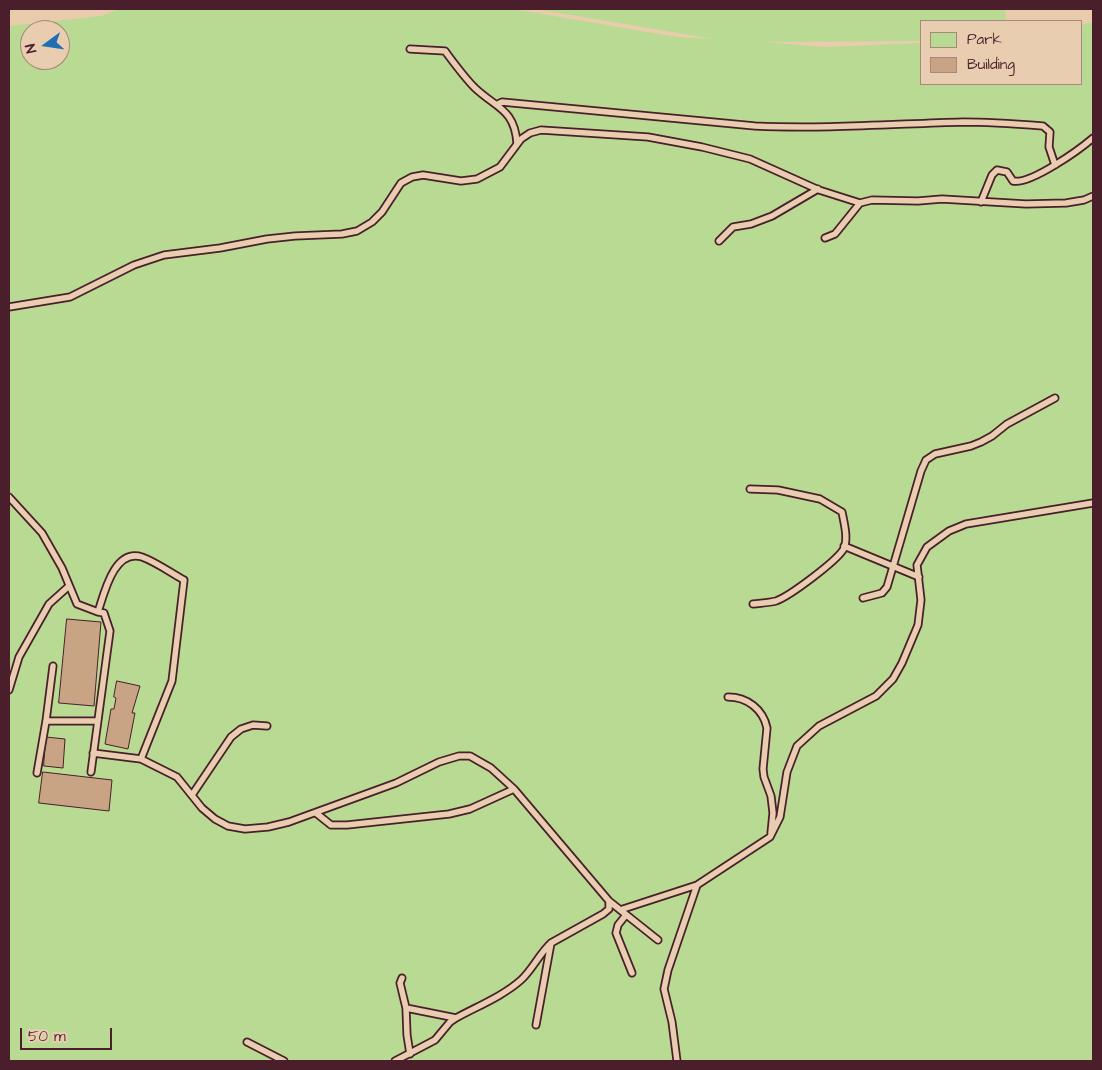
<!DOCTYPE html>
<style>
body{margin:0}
#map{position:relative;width:1102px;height:1070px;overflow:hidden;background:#e9ccac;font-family:"Architects Daughter",sans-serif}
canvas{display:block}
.frame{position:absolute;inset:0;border:10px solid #4a1f2b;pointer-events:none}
.legend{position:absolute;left:920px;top:20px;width:162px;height:65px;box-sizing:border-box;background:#e9cdb0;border:1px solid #a9877b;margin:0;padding:6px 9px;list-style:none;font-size:15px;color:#4a1f2b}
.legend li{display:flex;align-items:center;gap:10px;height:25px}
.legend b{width:25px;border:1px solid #a9877b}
.north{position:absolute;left:20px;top:20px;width:50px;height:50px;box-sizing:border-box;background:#e9cdb0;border:1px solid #a9877b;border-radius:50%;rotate:256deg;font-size:14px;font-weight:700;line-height:20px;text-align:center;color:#4a1f2b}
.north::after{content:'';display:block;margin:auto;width:18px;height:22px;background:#1f6fb2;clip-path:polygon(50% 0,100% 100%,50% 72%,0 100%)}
.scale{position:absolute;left:20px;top:1028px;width:92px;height:22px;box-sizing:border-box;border:2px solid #4a1f2b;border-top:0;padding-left:6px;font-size:15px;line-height:18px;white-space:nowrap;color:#4a1f2b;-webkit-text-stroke:4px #e9cdb0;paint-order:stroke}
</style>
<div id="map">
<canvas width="1102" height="1070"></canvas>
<div class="frame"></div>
<ul class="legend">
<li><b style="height:14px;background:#b9da93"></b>Park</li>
<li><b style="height:14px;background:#c8a484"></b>Building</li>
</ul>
<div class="north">N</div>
<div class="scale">50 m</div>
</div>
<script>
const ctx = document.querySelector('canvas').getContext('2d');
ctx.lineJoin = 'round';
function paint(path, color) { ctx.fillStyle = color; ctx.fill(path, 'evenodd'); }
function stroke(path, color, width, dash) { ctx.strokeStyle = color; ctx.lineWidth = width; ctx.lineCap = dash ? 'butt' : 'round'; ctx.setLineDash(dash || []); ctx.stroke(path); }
paint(new Path2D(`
 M119,9H513L677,37L713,39L536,9H1005L1006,21H921V41L764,42L825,47L921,43V84H1081V25L1093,22V1061H9V26L101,16ZM30,30H60V60H30Z`), '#b9da93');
const building = new Path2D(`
 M67,619L101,622L94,706L59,703Z
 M117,681L140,686L132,713H135L128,749L105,744L111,709H114L116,698L114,697Z
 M46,737L65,739L63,768L44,766Z
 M43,772L112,780L109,811L39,803Z`);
paint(building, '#c8a484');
stroke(building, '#4a1f2b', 1);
const lane = new Path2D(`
 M410,49L445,51C454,63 464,77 475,88C496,108 515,109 517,144
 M498,104L502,102L755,126C824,129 893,124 963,122C989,122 1017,124 1043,126L1050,132L1049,147L1055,165
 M981,202L992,175L997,170L1007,172L1013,181C1030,185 1079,150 1093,138
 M825,238L835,234L860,203
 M719,241L733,227L751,224L772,216L818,189
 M9,307L70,297L134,265L164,255L220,248L267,239L295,236L342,234L357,231L372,222L382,212L401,183L412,177L423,175L461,181L477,179L500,167L521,139L530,133L541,130L648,137L702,147L750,159L819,190L860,203L872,200L918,201L942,199L1026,204L1066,203L1084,200L1093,196
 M750,489L778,490L820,499L842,512C844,523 849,540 843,550C835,562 790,596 776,601C768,603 760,603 753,604
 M9,497L42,533L62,568L77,604L98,612C104,594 114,548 142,557C156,562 171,573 184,580L172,681L141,759L93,753
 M844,546L919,577
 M863,598L882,593L887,587L921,471L926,460L935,454L971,446L981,442L992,436L1007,424L1055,398
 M9,690L19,657L49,604L69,586
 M728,697C747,697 763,709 767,728L763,769L764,777L771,796L773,813L771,833
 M46,721H97
 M141,759L177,777L202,808L215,819L228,826L245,829L268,827L289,822L396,783L439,762L459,756H470L491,768L514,789L609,901L658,940
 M91,772L110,631L104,613L98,612
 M37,773L46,721L53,666
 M192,795L231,737L241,729L253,725L267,726
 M316,813L331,825H347L449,814L470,809L514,789
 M620,910L697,885L770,837L780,817L787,772L797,746L819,726L876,696L893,679L902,663L918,625L921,600L917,565L927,547L949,531L966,524L1093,503
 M626,915L618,925L616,933L632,973
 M402,978L400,983L406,1008L407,1035L410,1054
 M406,1008L456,1018
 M536,1025L551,943
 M247,1042L284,1061
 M395,1061L435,1040L450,1022L456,1018C478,1006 503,996 521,980C533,969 539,954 551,943L603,914L609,909V901
 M677,1061L672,1022L664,989L668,970L697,885`);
stroke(lane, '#4a1f2b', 9);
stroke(lane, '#e9cdb0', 5.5);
</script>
